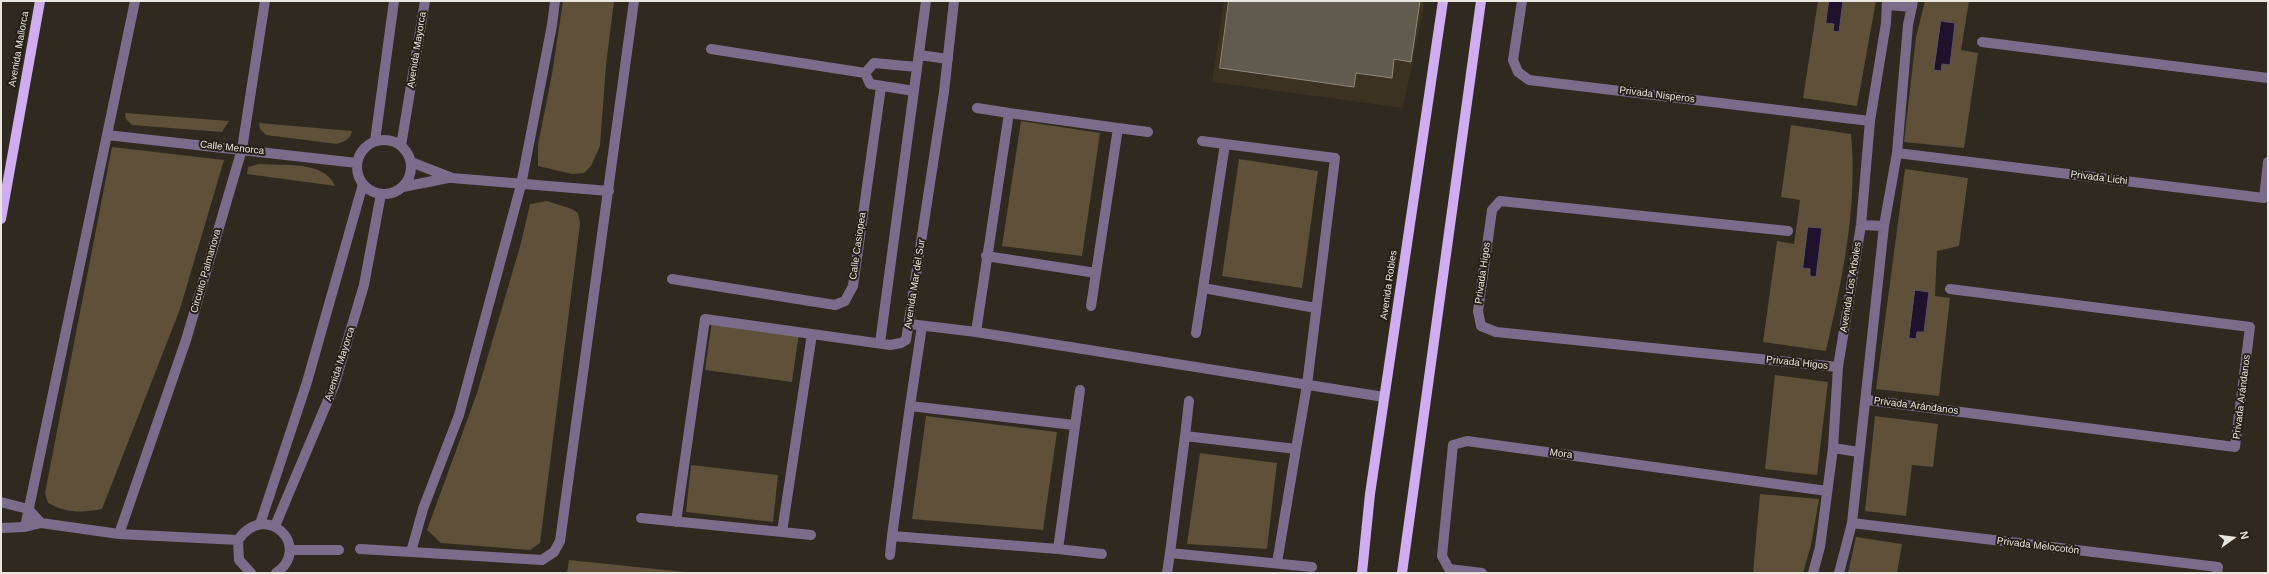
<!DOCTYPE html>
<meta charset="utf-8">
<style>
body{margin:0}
#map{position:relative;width:2269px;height:574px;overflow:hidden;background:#2f291f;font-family:Helvetica,sans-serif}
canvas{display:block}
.frame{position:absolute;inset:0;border:2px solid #e9e5df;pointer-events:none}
.north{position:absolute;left:2213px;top:518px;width:40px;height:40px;-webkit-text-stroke:3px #251f16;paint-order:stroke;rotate:76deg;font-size:11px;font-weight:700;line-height:16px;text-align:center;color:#e9e5df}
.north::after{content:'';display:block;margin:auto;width:14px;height:18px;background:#e9e5df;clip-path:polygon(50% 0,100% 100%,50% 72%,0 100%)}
</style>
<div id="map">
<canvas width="2269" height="574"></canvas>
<div class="frame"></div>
<div class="north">N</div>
</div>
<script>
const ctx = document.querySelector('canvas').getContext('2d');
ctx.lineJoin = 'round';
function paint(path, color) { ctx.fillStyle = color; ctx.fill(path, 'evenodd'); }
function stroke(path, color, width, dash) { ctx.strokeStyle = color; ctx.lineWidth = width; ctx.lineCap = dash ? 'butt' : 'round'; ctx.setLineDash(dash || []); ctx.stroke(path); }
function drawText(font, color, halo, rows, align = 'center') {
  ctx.font = font + ' Helvetica,sans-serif'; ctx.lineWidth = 4; ctx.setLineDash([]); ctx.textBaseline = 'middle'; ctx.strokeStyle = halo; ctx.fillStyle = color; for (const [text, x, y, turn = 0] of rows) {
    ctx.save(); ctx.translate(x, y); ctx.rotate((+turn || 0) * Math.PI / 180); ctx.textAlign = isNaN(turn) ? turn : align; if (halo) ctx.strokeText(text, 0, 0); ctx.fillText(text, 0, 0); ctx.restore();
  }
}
paint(new Path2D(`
 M1224,1H1425L1403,108L1212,82Z`), '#3b3222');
paint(new Path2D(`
 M563,1H614L606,65L600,146L591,166L584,173L572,174L538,166V145L552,74Z
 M1818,1H1829L1826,23L1834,24L1839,32L1843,1H1876L1857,106L1803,98Z
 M1925,1H1969L1961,50L1978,53L1964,148L1904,142L1916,37ZM1941,22L1955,24L1949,65L1942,63Z
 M125,113L229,121L222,132L132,125L126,119Z
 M1021,121L1100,133L1082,256L1002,246Z
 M259,123L352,131C350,140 345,141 337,144L266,135L260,129Z
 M1791,125L1851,134C1858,206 1842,281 1826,351L1763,342L1777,241L1794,244L1800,200L1781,197ZM1808,227L1816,277L1810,276L1811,269L1803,267Z
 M112,147L224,160L180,309L102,509C82,513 66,513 48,503L45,493Z
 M1239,159L1318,171L1302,288L1222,276Z
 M259,164C282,166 325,160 335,186L247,174L248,167Z
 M1905,169L1968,178L1959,246L1937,251L1935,296L1950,298L1939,396L1876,389Z
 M547,201L572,209L578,213L580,224L540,543L530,550L441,543L427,530L477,393L521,243L530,204Z
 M712,321L799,333L792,382L705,370Z
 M1775,375L1828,382L1817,475L1765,469Z
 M926,416L1057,432L1043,530L912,519Z
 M1875,416L1938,424L1933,467L1912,465L1906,516L1865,511Z
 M1200,453L1277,463L1267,549L1187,544Z
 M691,465L778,475L773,522L686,512Z
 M1760,494L1819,499L1811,545L1803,573H1753Z
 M1856,537L1902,544L1897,573H1848Z
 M569,560L695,573H567Z`), '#5e5039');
const water = new Path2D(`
 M1829,1H1843L1839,32L1833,31L1834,24L1826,23Z
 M1941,21L1955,23L1950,65L1942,64L1941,71L1934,70Z
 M1808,227L1822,228L1816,277L1810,276V269L1803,268Z
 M1915,290L1929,292L1924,332H1917L1916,339L1909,338Z`);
paint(water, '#20112d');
stroke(water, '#5c5162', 1);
const building = new Path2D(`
 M1229,1H1420L1411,62L1394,59L1392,78L1356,73L1354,87L1220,68Z`);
paint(building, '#615a4f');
stroke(building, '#8f887c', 1);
stroke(new Path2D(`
 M555,1L552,25L521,185L459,415L423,509L411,552L542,560L554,552L560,541L634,1
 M1522,1L1513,60L1518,72L1529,80L1870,121
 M1887,5L1912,7
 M1982,42L2268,78
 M711,49L865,73
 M919,55L948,59
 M914,91L870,84L865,73L874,63L917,67
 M977,108L1009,113
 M1118,128L1148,132
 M107,135L357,163
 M357 167a27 27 0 1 1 54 0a27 27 0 1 1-54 0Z
 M375,141L394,1
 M1202,141L1225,144
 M401,146L425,1
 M1897,153L2264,198L2268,162
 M411,162L452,178L609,191
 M403,187L448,178
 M1861,225L1884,226
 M1788,231L1500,201L1492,210L1478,311L1481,326L1496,332L1838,367
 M672,279L835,305L845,301L853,286L881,87
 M1091,306L1096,273
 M910,324L976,332L1009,113L1118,128L1096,273L986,256
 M976,332L1384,397
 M1196,333L1203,288
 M812,334L890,345L901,343L906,340L944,92L954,1
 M880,343L926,1
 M1867,400L2235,447L2250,327L1950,289
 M910,406L922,326
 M1074,425L910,406L892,536L1058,549L1080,390
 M1185,436L1189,401
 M1833,448L1859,452
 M1296,449L1307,385L1335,158L1225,144L1203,288L1316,308
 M1,502L28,509L41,523
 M641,518L782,532L812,334L705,319L676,522
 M1852,523L2218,567L2217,573
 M260,524L307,382L363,184
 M275,526L334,386L364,285L381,194
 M25,527L135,1
 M1,528L25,527L41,523L119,534L238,540
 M782,532L811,535
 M119,534L186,340L242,149L265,1
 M360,549L411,552
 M1058,549L1102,554
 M290,550H339
 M890,555L892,536
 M1277,563L1296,449L1185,436L1170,553L1312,567
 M251,573L239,560L238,540C267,499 313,548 276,573
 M1167,573L1170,553
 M1482,573L1449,569L1442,556L1453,445L1467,441L1827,491
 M1813,573L1820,547L1833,448L1838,367L1861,225L1870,121L1886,23L1887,1
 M1839,573L1852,523L1884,226L1897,153L1908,25L1913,1`), '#7c6c8c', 10);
stroke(new Path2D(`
 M1,219L40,1
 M1362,573L1370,494L1443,1
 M1402,573L1481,1`), '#d0adf0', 10);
drawText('10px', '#e9e5df', '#251f16', [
 ["Avenida Mallorca",19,49,-80],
 ["Avenida Mayorca",417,50,-81],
 ["Privada Nisperos",1657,95,7],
 ["Calle Menorca",232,148,6],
 ["Privada Lichi",2099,178,7],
 ["Calle Casiopea",858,246,-82],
 ["Circuito Palmanova",206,271,-74],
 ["Privada Higos",1483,273,-82],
 ["Avenida Mar del Sur",915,284,-81],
 ["Avenida Robles",1389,285,-82],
 ["Avenida Los Arboles",1851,287,-81],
 ["Privada Higos",1797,363,6],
 ["Avenida Mayorca",340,364,-72],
 ["Privada Arándanos",2242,397,-83],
 ["Privada Arándanos",1916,406,7],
 ["Mora",1561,454,8],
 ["Privada Melocotón",2038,546,7]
]);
</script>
